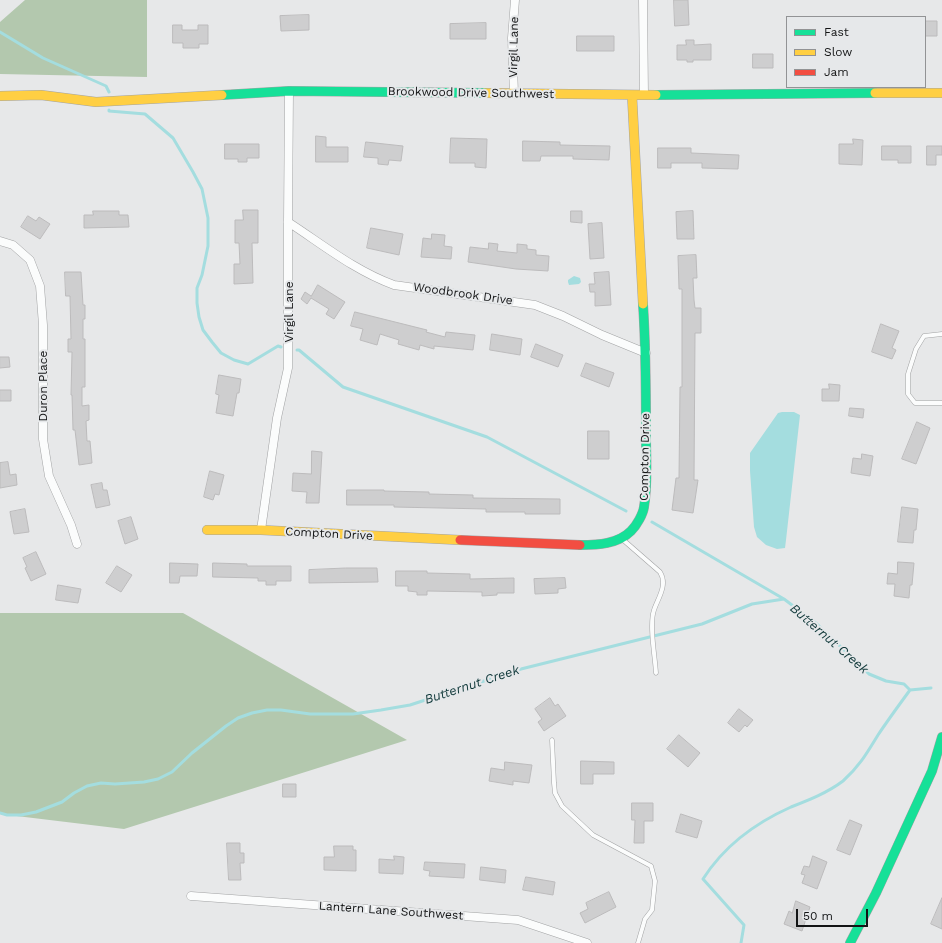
<!DOCTYPE html>
<style>
body{margin:0}
#map{position:relative;width:942px;height:943px;overflow:hidden;background:#e7e8e9;font-family:"Work Sans",sans-serif}
canvas{display:block}
.legend{position:absolute;left:786px;top:16px;width:140px;height:72px;box-sizing:border-box;background:#e6e8ea;border:1px solid #929395;margin:0;padding:5px 7px;list-style:none;font-size:12px;color:#131415}
.legend li{display:flex;align-items:center;gap:8px;height:20px}
.legend b{width:20px;border:1px solid #929395}
.scale{position:absolute;left:796px;top:909px;width:72px;height:18px;box-sizing:border-box;border:2px solid #131415;border-top:0;padding-left:5px;font-size:12px;line-height:14px;white-space:nowrap;color:#131415;-webkit-text-stroke:3px #e6e8ea;paint-order:stroke}
</style>
<div id="map">
<canvas width="942" height="943"></canvas>
<ul class="legend">
<li><b style="height:5px;background:#16e098"></b>Fast</li>
<li><b style="height:5px;background:#ffcf43"></b>Slow</li>
<li><b style="height:5px;background:#f24e42"></b>Jam</li>
</ul>
<div class="scale">50 m</div>
</div>
<script>
const ctx = document.querySelector('canvas').getContext('2d');
ctx.lineJoin = 'round';
function paint(path, color) { ctx.fillStyle = color; ctx.fill(path, 'evenodd'); }
function stroke(path, color, width, dash) { ctx.strokeStyle = color; ctx.lineWidth = width; ctx.lineCap = dash ? 'butt' : 'round'; ctx.setLineDash(dash || []); ctx.stroke(path); }
function drawText(font, color, halo, rows, align = 'center') {
  ctx.font = font + ' "Work Sans",sans-serif'; ctx.lineWidth = 4; ctx.setLineDash([]); ctx.textBaseline = 'middle'; ctx.strokeStyle = halo; ctx.fillStyle = color; for (const [text, x, y, turn = 0] of rows) {
    ctx.save(); ctx.translate(x, y); ctx.rotate((+turn || 0) * Math.PI / 180); ctx.textAlign = isNaN(turn) ? turn : align; if (halo) ctx.strokeText(text, 0, 0); ctx.fillText(text, 0, 0); ctx.restore();
  }
}
paint(new Path2D(`
 M25,0H147V77L0,74V22Z
 M0,613H183L407,740L124,829L0,814Z`), '#b3c8ae');
paint(new Path2D(`
 M574,276L580,278L581,282L579,284L569,285L568,282V280Z
 M782,412H794L800,415L786,540L785,548L777,549L766,545L757,537L754,527L750,471V453L778,413Z`), '#a4dddf');
stroke(new Path2D(`
 M0,32L43,58L106,86L109,92
 M109,110V111L145,114L173,138L193,172L202,189L208,218V246L202,275L197,288V303L199,317L203,330L212,342L221,353L234,360L248,364L278,346L281,347
 M297,350H299L343,387L487,437L626,511
 M652,522L784,599L817,624L869,674L886,681L904,684L910,690
 M910,690L931,688
 M0,813L7,815H21L36,812L62,802L74,793L87,786L101,783L115,784L144,782L158,779L172,772L192,753L226,726L238,718L252,713L267,710H281L310,714H353L381,710L410,705L521,669L702,624L752,604L784,599
 M741,943L744,925L703,879C724,846 755,823 791,807C809,800 827,793 843,781C859,767 867,753 878,735C888,720 899,705 910,690`), '#a4dddf', 3);
const building = new Path2D(`
 M674,0H688L689,25L675,26Z
 M309,15V30L281,31L280,16Z
 M925,21H937V36H925Z
 M486,23V39H450V24Z
 M173,25H182V30H198V25H208V44H199V48H183V43H173Z
 M577,36H614V51H577Z
 M686,40H694V45L711,44V60H693V62H687V60H677V45H686Z
 M753,54H773V68H753Z
 M316,136L326,137V147H348V162H316Z
 M451,138L487,139L486,168L475,167V163H450Z
 M853,139L863,140L862,165L839,164V144H853Z
 M523,141L560,142V145L610,146L609,160L573,159V156H541L540,161H523Z
 M366,142L403,146L401,161L389,160L388,165L378,164V158L364,157Z
 M225,144H259V158H247V162H238V159H225Z
 M882,146H911V163H898V160H882Z
 M927,146H942V155H936V165H927Z
 M658,148H691V153L739,155L738,169L702,168V163H671V168H658Z
 M243,210H258V243H252L253,283L234,284V264H240L239,243H235V220H243Z
 M93,211H119V215H128L129,227L84,228V215H93Z
 M571,211H582V223L571,222Z
 M693,211L694,239H677L676,212Z
 M28,216L36,221L39,217L50,224L40,239L21,227Z
 M602,223L604,258L590,259L588,224Z
 M371,228L403,234L399,255L367,248Z
 M432,234L445,235L444,246L452,247L451,259L421,257L423,238L431,239Z
 M489,243L498,244L497,251L517,253V244L527,245V249L536,250V255L549,256L548,271L516,269L468,262L470,247L488,249Z
 M696,255L697,278H693L694,300L695,308H701V333H695L694,480H698L693,513L672,510L676,478H679L680,387H682V289H679L678,256Z
 M65,272H81L83,305H85V319H83V339H85V387H82V406L89,405V420L86,421L87,441H90L92,463L79,465L75,430H73L72,395H71L72,352H68V339H71L70,296H66Z
 M609,272L611,305L595,306V292H590L589,284H595L594,273Z
 M318,285L345,302L334,319L326,314L329,309L311,298L307,304L301,299L305,292L311,296Z
 M355,312L427,330L426,332L445,337L446,332L475,335L473,350L434,346V349L420,345L419,350L398,344L399,340L380,334L377,345L360,340L363,329L351,326Z
 M881,324L899,331L892,348L896,350L892,359L872,352Z
 M492,334L522,339L520,355L490,350Z
 M536,344L563,355L558,367L531,357Z
 M0,357H9L10,367L0,368Z
 M586,363L614,373L609,387L581,376Z
 M219,375L241,379L239,393H237L233,416L216,413L219,395L216,394Z
 M829,384L840,385L839,401H822V389H829Z
 M0,390H11V401H0Z
 M850,408L864,409L863,418L849,416Z
 M917,422L930,428L916,464L902,459Z
 M588,431H609V459H588Z
 M312,451L322,452L319,503H306L307,492L292,491L293,473L311,474Z
 M862,454L873,456L870,476L851,473L853,458L861,459Z
 M8,462L10,475L16,474L17,485L0,488V463Z
 M210,471L224,475L219,495L215,494L213,500L204,497Z
 M102,483L103,490H107L110,505L96,508L91,485Z
 M347,490H384V491L429,492V494L473,495V498L560,499V514H525V512H486V509L394,507V505H347Z
 M902,507L918,509L916,530H914L913,543L898,542Z
 M25,509L29,532L14,534L10,512Z
 M131,517L138,539L125,544L118,521Z
 M36,552L46,574L31,581L25,568L27,567L23,558Z
 M898,562L914,563L912,585H910L909,598L894,596L895,584H887L888,573L897,574Z
 M170,563L198,564L197,576H180L179,583H170Z
 M213,563L247,564V566H291V581H276V585H266V581H258V578L213,577Z
 M117,566L132,575L121,592L106,583Z
 M346,568H377L378,582L309,583V570Z
 M396,571H427V573L470,574V579L514,578V593H497V595L482,596V592L427,591V595H417V592L408,591V586H396Z
 M565,578L566,588L558,589V593L535,594L534,579Z
 M58,585L81,589L78,603L56,600Z
 M550,698L555,706L558,704L566,716L544,731L538,722L542,719L535,709Z
 M739,709L753,720L747,727L745,725L739,732L728,723Z
 M679,735L700,753L688,767L667,749Z
 M581,761L614,762V774H593V784H581Z
 M505,762L532,765L529,783L513,781V785L489,781L491,768L504,770Z
 M283,784H296V797H283Z
 M632,803H653V821H644V843H634L635,820H632Z
 M681,814L702,821L697,838L676,832Z
 M850,820L862,825L850,855L837,850Z
 M227,843H240V853H244V863H240L241,880H229Z
 M334,846H353V850H356V871L324,870V857H334Z
 M394,856L404,857L403,874L379,873V859L394,860Z
 M813,856L827,862L817,889L802,883L805,875L801,874L804,866L809,867Z
 M425,862L465,864L464,878L429,876L430,871L424,870Z
 M481,867L506,870L505,883L480,880Z
 M526,877L555,882L553,895L523,890Z
 M609,892L616,907L585,923L580,913L588,909L586,903Z
 M942,898V929L931,924Z
 M796,901L810,907L802,931L784,924L789,911L792,913Z`);
paint(building, '#cececf');
stroke(building, '#bcbbbc', 1);
const lane = new Path2D(`
 M942,334L924,336L916,349L908,374V394L915,403H942
 M621,538L660,572C668,585 658,598 654,610C649,625 655,656 656,673
 M552,740L554,783L555,793L562,806L593,835L651,866L655,881L652,910L645,919L638,943`);
const street = new Path2D(`
 M643,0L644,95
 M514,94L512,38L515,0
 M288,222C322,244 355,271 394,285L535,305L563,316L602,335L646,353
 M0,241L13,245L30,260L40,286L43,325V439L49,476L71,525L77,544
 M261,530L277,418L288,368V222L289,91
 M191,896L518,920L587,943`);
const fast = new Path2D(`
 M222,95L289,91L485,93
 M656,95L875,93
 M580,545C598,545 618,544 631,531C637,525 643,514 644,507C648,484 646,459 646,436C646,392 646,348 643,304
 M850,943L876,893L932,771L942,737`);
const slow = new Path2D(`
 M485,93L656,95
 M875,93H942
 M632,95L643,304
 M0,96L41,95L96,102L222,95
 M207,530H261L460,540`);
const jam = new Path2D(`
 M460,540L580,545`);
stroke(lane, '#a2a3a4', 5);
stroke(street, '#a2a3a4', 9);
stroke(fast, '#a2a3a4', 10);
stroke(slow, '#a2a3a4', 10);
stroke(jam, '#a2a3a4', 10);
stroke(lane, '#fbfcfc', 4);
stroke(street, '#fbfcfc', 8);
stroke(fast, '#16e098', 9);
stroke(slow, '#ffcf43', 9);
stroke(jam, '#f24e42', 9);
drawText('12px', '#131415', '#e6e8ea', [
 ["Virgil Lane",514,47,-89],
 ["Brookwood Drive Southwest",471,93,1],
 ["Woodbrook Drive",463,294,8],
 ["Virgil Lane",289,312,-90],
 ["Duron Place",43,386,-90],
 ["Compton Drive",645,457,-89],
 ["Compton Drive",329,534,3],
 ["Lantern Lane Southwest",391,911,4]
]);
drawText('italic 13px', '#11393a', '#e6e8ea', [
 ["Butternut Creek",829,639,41],
 ["Butternut Creek",472,685,-18]
]);
</script>
